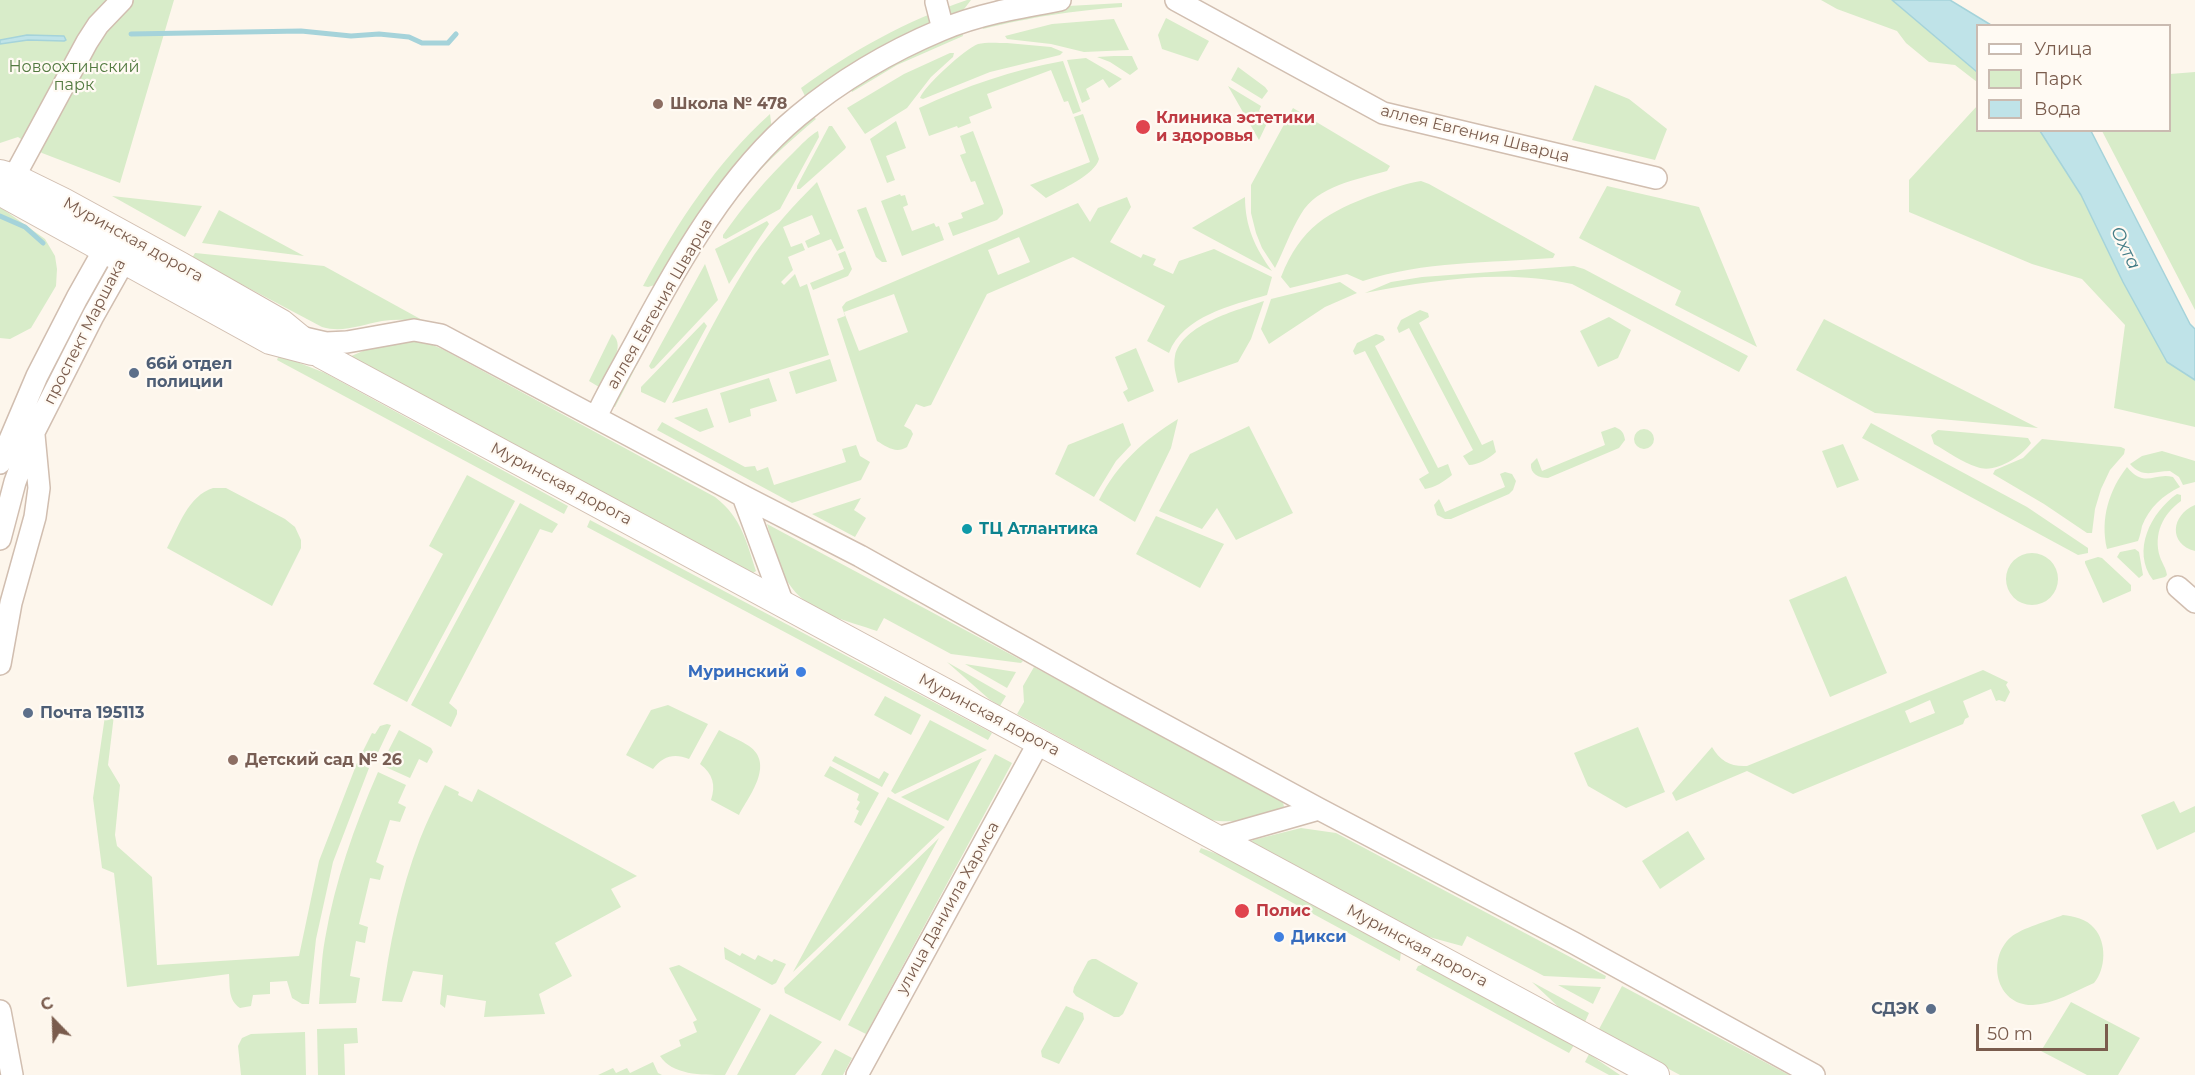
<!DOCTYPE html>
<meta charset="utf-8">
<style>
body{margin:0}
#map{position:relative;width:2195px;height:1075px;overflow:hidden;background:#fdf6ec;font-family:Montserrat,sans-serif}
canvas{display:block}
.legend{position:absolute;left:1976px;top:24px;width:195px;height:108px;box-sizing:border-box;background:#fffaf3;border:2px solid #cabbb1;margin:0;padding:8px 10px;list-style:none;font-size:18px;color:#7a5c4d}
.legend li{display:flex;align-items:center;gap:12px;height:30px}
.legend b{width:30px;border:2px solid #cabbb1}
.north{position:absolute;left:24px;top:991px;width:60px;height:60px;-webkit-text-stroke:4px #fffaf3;paint-order:stroke;rotate:337deg;font-size:16px;font-weight:700;line-height:24px;text-align:center;color:#7a5c4d}
.north::after{content:'';display:block;margin:auto;width:21px;height:27px;background:#7a5c4d;clip-path:polygon(50% 0,100% 100%,50% 72%,0 100%)}
.scale{position:absolute;left:1976px;top:1024px;width:132px;height:27px;box-sizing:border-box;border:3px solid #7a5c4d;border-top:0;padding-left:8px;font-size:18px;line-height:21px;white-space:nowrap;color:#7a5c4d;-webkit-text-stroke:4px #fffaf3;paint-order:stroke}
</style>
<div id="map">
<canvas width="2195" height="1075"></canvas>
<ul class="legend">
<li><b style="height:8px;background:#fff"></b>Улица</li>
<li><b style="height:16px;background:#d8ecc9"></b>Парк</li>
<li><b style="height:16px;background:#bfe3e8"></b>Вода</li>
</ul>
<div class="north">С</div>
<div class="scale">50 m</div>
</div>
<script>
const ctx = document.querySelector('canvas').getContext('2d');
ctx.lineJoin = 'round';
function paint(path, color) { ctx.fillStyle = color; ctx.fill(path, 'evenodd'); }
function stroke(path, color, width, dash) { ctx.strokeStyle = color; ctx.lineWidth = width; ctx.lineCap = dash ? 'butt' : 'round'; ctx.setLineDash(dash || []); ctx.stroke(path); }
function drawText(font, color, halo, rows, align = 'center') {
  ctx.font = font + ' Montserrat,sans-serif'; ctx.lineWidth = 4.5; ctx.setLineDash([]); ctx.textBaseline = 'middle'; ctx.strokeStyle = halo; ctx.fillStyle = color; for (const [text, x, y, turn = 0] of rows) {
    ctx.save(); ctx.translate(x, y); ctx.rotate((+turn || 0) * Math.PI / 180); ctx.textAlign = isNaN(turn) ? turn : align; if (halo) ctx.strokeText(text, 0, 0); ctx.fillText(text, 0, 0); ctx.restore();
  }
}
paint(new Path2D(`
 M0,0H174L120,183L42,153L18,137L0,143Z
 M967,0H971L958,17L841,75L839,72L806,98L801,88C853,50 906,21 967,0Z
 M1821,0H1892L1977,72V82L1955,65L1929,62L1906,43L1897,31L1837,9Z
 M1122,3V7C1071,11 1032,17 983,29L982,25L1016,16L1068,6Z
 M1166,18L1209,41L1198,61L1162,49L1158,35Z
 M1114,19L1129,50L1084,52L1051,44L1007,39L1005,36L1052,24Z
 M962,32L963,36L897,65L852,92L850,88L895,62Z
 M1007,43L1051,47L1063,52L1060,55L990,72L923,99L920,98C924,86 965,49 978,44C986,42 998,43 1007,43Z
 M950,53H954L953,57L931,77L907,108L865,134L847,108L904,74Z
 M1114,56H1132L1138,69L1130,75L1110,62L1097,57Z
 M1086,58L1122,79L1109,88L1103,79L1086,89L1090,99L1082,103L1067,60Z
 M1063,61L1081,111L1073,114L1068,101L1064,102L1051,70L987,94L992,108L969,117L971,123L958,128L957,126L929,136L919,108C966,86 1012,70 1063,61Z
 M1238,67L1265,87L1268,91L1262,99L1231,80Z
 M2195,72V310L2102,131L2170,130V74Z
 M1595,85L1629,99L1667,129L1655,160L1572,140Z
 M1228,86L1261,106L1259,111L1270,117L1259,140Z
 M1977,106L1978,130L2040,131L2081,195L2123,282L2167,362L2195,380V427L2114,408L2125,325L2082,279L2032,264L1909,212V180Z
 M1293,108L1390,166L1387,171C1358,179 1317,186 1301,214C1291,230 1284,250 1275,268L1262,248L1256,233L1251,213V185Z
 M770,114L772,130L658,284L648,287L643,286C678,222 716,163 770,114Z
 M1083,114L1099,159C1095,175 1060,190 1046,198L1030,185L1090,162L1074,117Z
 M813,116L816,119C792,139 767,161 746,186C691,252 655,332 615,407L611,406L673,290L723,210L785,139Z
 M896,121L906,148L886,156L895,180L887,183L870,139Z
 M829,126H832L846,147L845,149L800,189H797V186Z
 M818,131L819,137L780,209L726,239L723,238V235C744,205 767,178 793,153C801,145 809,136 818,131Z
 M973,131L1003,210V214L997,220L953,236L948,223L963,218L961,213L984,204L975,181L971,182L960,155L966,153L960,136Z
 M1421,181L1429,184L1555,254L1553,258C1490,263 1423,261 1363,281L1347,274L1290,288L1281,277C1301,227 1327,212 1376,194C1391,189 1406,183 1421,181Z
 M817,182L844,248L837,251L831,239L808,248L805,241L820,234L812,215L783,227L791,247L802,243L805,250L788,257L793,270L781,282L784,285L795,274L800,287L807,284L829,355L672,403C698,354 723,302 754,255C773,228 794,205 817,182Z
 M1607,186L1699,207L1757,347L1675,305L1681,291L1579,238Z
 M900,194L901,196L905,195L908,205L903,207L912,231L934,223L936,227L939,226L944,240L902,256L881,201Z
 M112,196L202,206L185,237Z
 M1127,197L1131,207L1110,242L1141,258L1143,254L1156,259L1153,265L1173,274L1179,261L1214,249L1272,277L1267,295C1232,305 1183,316 1169,353L1147,341L1165,306L1073,257L987,294L931,405L924,407L916,404L904,426L911,430L913,434L907,447C896,454 887,447 877,441L837,319L845,316L842,307L846,302L1078,203L1090,222L1098,208ZM1019,237L1030,262L998,275L988,250ZM894,294L908,332L859,351L844,312Z
 M1245,197C1245,226 1255,248 1272,271L1192,228Z
 M0,207L45,239L55,256L57,269L56,286L31,328L10,339L0,338Z
 M866,207L887,262H882L876,257L857,210Z
 M219,210L304,256L202,243Z
 M767,221L769,224L729,284L715,249Z
 M845,251L852,269L848,276L813,290L810,283L844,269L838,254Z
 M195,253L324,266L424,321C410,320 396,319 382,321C360,325 343,333 322,327L192,258Z
 M705,264L718,300L654,368L651,369L649,366Z
 M1574,266L1584,269L1748,356L1739,372L1572,284C1504,269 1433,280 1365,293L1391,282L1422,277Z
 M1340,282L1357,293L1325,307L1269,344L1261,329L1271,299Z
 M1264,301L1251,339L1238,362L1178,383C1176,375 1173,365 1175,356C1182,324 1238,310 1264,301Z
 M1420,310L1428,313L1429,317L1419,323L1482,445L1493,440L1496,452C1490,458 1478,465 1469,465L1463,456L1473,450L1409,328L1399,333L1397,328L1401,320Z
 M1609,317L1631,330L1618,358L1598,367L1580,331Z
 M1824,319L2038,428L1875,413L1796,370Z
 M704,322L707,326L665,403L641,392V387Z
 M612,334C628,346 606,373 599,387L589,381Z
 M1376,334L1383,336L1385,340L1375,346L1438,468L1448,464L1452,475C1445,481 1434,488 1425,489L1419,479L1429,473L1365,351L1355,355L1353,351L1357,343Z
 M411,341L428,343L444,350L715,497C742,518 746,541 756,571L753,573L349,357L377,345Z
 M1136,348L1154,391L1128,402L1123,392L1128,389L1115,357Z
 M279,355L325,373L568,506L564,514L277,360Z
 M830,359L837,381L796,394L789,372Z
 M769,378L777,401L750,409L751,416L729,423L720,393Z
 M707,408L714,427L700,432L674,418Z
 M1178,419L1171,448L1135,522L1099,500C1117,464 1144,440 1178,419Z
 M662,422L745,467L755,466L757,471L768,467L774,485L846,462L842,449L856,445L860,456L870,462L861,480L792,503L657,430Z
 M1123,423L1131,445L1116,461L1094,497L1055,474L1068,445Z
 M1871,423L2027,507L2088,548V553L2078,555L1862,438Z
 M1249,426L1293,513L1236,540L1217,508L1202,529L1159,511L1190,454Z
 M1615,427C1622,430 1624,433 1625,440L1619,448L1548,478C1539,478 1530,474 1531,464L1537,458L1542,471L1605,445L1601,432Z
 M1634 439a10 10 0 1 1 20 0a10 10 0 1 1-20 0Z
 M1938,430L2028,438L2031,443C2021,457 1995,474 1977,467C1962,462 1948,452 1934,444L1931,435Z
 M2042,439L2121,447L2125,449L2124,454L2110,470L2101,489L2095,509L2092,533H2087L2044,504L1993,474L1995,470L2023,458Z
 M1843,444L1859,480L1837,488L1822,451Z
 M2162,451L2195,461V482L2183,485L2179,477L2170,471C2154,471 2143,479 2130,464L2142,456Z
 M2127,467C2145,489 2154,472 2173,477L2180,487C2163,495 2149,508 2142,526C2141,531 2140,536 2138,541L2107,549C2100,519 2109,490 2127,467Z
 M1505,472L1512,474L1516,481L1513,490L1509,494L1451,519H1445L1437,515L1434,505L1439,499L1445,512L1505,487L1500,474Z
 M467,475L515,501L407,702L373,684L443,554L429,546Z
 M213,488H226L285,519L295,527L301,540V548L272,606L167,548C179,526 188,496 213,488Z
 M2177,494L2181,495V501C2163,514 2153,534 2160,557C2162,563 2166,568 2167,575L2165,577L2153,580C2131,551 2151,512 2177,494Z
 M861,498L854,510L866,518L855,537L812,514Z
 M520,503L558,524L552,533L540,529L449,703L457,710V714L451,727L411,705Z
 M2195,505V551C2168,544 2171,515 2195,505Z
 M1156,516L1224,544L1200,588L1136,554Z
 M590,520L992,733L988,740L587,527Z
 M767,524L1023,661L1021,663L951,654L884,618L877,631C848,621 812,614 792,588C778,571 773,545 767,524Z
 M2135,549L2139,552L2143,575L2139,578L2117,557L2120,552Z
 M2006 579a26 26 0 1 1 52 0a26 26 0 1 1-52 0Z
 M2098,557L2102,558L2131,585V591L2103,603L2085,563V561Z
 M1846,576L1887,673L1830,697L1789,600Z
 M947,662L1006,696L1000,706L989,699Z
 M965,664L1016,672L1007,688Z
 M1034,667L1283,802L1284,807C1265,819 1233,824 1211,820L1017,714L1024,702L1023,686Z
 M1983,670L2008,682L2006,685L2010,692L2005,702L1999,700L1996,701L1991,689L1963,701L1969,717L1965,719L1963,724L1793,794L1747,771L1676,801L1672,793L1712,747C1720,761 1731,767 1747,766ZM1930,700L1935,713L1910,723L1905,711Z
 M885,696L921,715L911,735L874,715Z
 M668,705L708,724L689,759C674,753 663,756 653,769L626,755L651,710Z
 M114,715L108,765L120,785L115,835L117,846L152,877L157,965L299,956L319,861L357,763L369,768L333,862L316,939L309,1004H302L292,998L287,981L270,982V994L253,995L251,1006L240,1008C228,1000 230,987 229,974L127,987L114,873L102,868L93,798L105,716Z
 M930,720L987,750L895,794L891,791Z
 M387,724L391,725L374,761L361,755L372,733L375,734L380,726Z
 M1638,727L1665,792L1626,808L1588,786L1574,753Z
 M399,730L431,748L433,752L427,763L419,759L410,778L381,765Z
 M719,730C729,736 740,740 749,746C775,764 749,796 739,815L711,800C716,785 713,774 700,764Z
 M995,754L1012,763L866,1034L848,1025Z
 M835,756L879,779L884,771L889,774L882,787L832,761Z
 M982,758L948,821L901,797Z
 M830,766L879,793L861,826L854,822L859,811L856,809L860,802L857,800L859,794L824,776Z
 M378,772L406,785L398,803L406,807L400,822L390,820L376,862L384,866L380,880L370,878L359,924L368,927L365,943L356,941L350,976L360,978L356,1003L319,1004C321,982 321,960 325,939C335,881 354,827 378,772Z
 M445,785L459,792L458,795L472,802L478,789L637,876L611,889L621,907L555,943L572,976L539,994L545,1014L484,1017L486,1001L447,995L445,1008L440,1004L443,975L413,971L402,1002L382,1001C389,946 400,891 420,839C427,821 436,803 445,785Z
 M888,797L945,827L793,972Z
 M2174,801L2180,813L2195,806V832L2157,850L2141,815Z
 M1301,828L1336,833L1606,976L1605,979L1544,976L1467,936L1462,946L1418,934L1250,843L1253,840Z
 M1688,831L1705,859L1660,889L1642,861Z
 M939,838L840,1021L785,993L784,988Z
 M1201,848L1236,861L1401,951L1400,961L1199,852Z
 M2063,915C2073,916 2087,919 2094,928C2107,942 2106,969 2094,983C2075,991 2054,1004 2033,1005C1996,1006 1986,959 2011,937C2022,928 2048,921 2063,915Z
 M724,947L740,956L742,953L755,960L758,955L772,962L774,959L786,964L776,983L772,985L725,959Z
 M1092,959H1096L1138,983L1123,1014L1119,1017H1114L1076,996L1073,992L1074,987L1088,961Z
 M1425,964L1574,1045L1569,1053L1416,970L1418,966Z
 M679,965L761,1009L725,1075C701,1075 672,1075 660,1056L681,1046L679,1040L697,1032L693,1022L697,1020L669,968Z
 M1532,982L1589,1013L1584,1024L1566,1014Z
 M1558,985L1601,987L1593,1004Z
 M1622,986L1789,1075H1680L1598,1031Z
 M2071,1002L2140,1038L2118,1075H2087L2041,1051Z
 M1066,1006L1083,1013L1084,1019L1059,1064L1042,1057L1041,1051Z
 M770,1014L822,1042L795,1075H737Z
 M357,1028L358,1043L344,1044L345,1075H318L317,1029Z
 M305,1032L306,1075H241L238,1046L242,1038L251,1034Z
 M835,1049L852,1058L843,1075H821Z
 M1589,1054L1620,1075H1609L1585,1062Z
 M653,1062L658,1073L662,1075H598L613,1068L616,1073L627,1068L630,1073Z`), '#d8ecc9');
const water = new Path2D(`
 M1892,0H1950L1991,25L1978,26L1977,72Z
 M27,35L64,36L66,40L64,41L28,40L0,44V40Z
 M2040,131H2091L2190,324L2195,329V380L2167,362L2123,282L2081,195Z`);
paint(water, '#bfe3e8');
stroke(water, '#a5d3da', 1.5);
stroke(new Path2D(`
 M131,34L301,31L351,36L379,34L409,37L422,43H448L456,34
 M0,216L25,227L43,243`), '#a5d3da', 5);
const minor = new Path2D(`
 M1176,0L1383,113L1656,178
 M936,2L943,29
 M14,177L87,42L98,25L122,0
 M300,337L326,343L347,342L414,330L441,335L743,496L860,556L1107,694L1319,809L1574,943L1814,1075
 M596,417C608,391 623,366 637,340C678,263 729,173 798,116C840,81 891,51 941,30C979,14 1021,7 1060,0
 M0,463L37,376L77,298L104,250L116,242
 M743,496L783,604
 M0,539L15,482L33,434L93,316L124,261L125,247
 M2178,587L2195,602
 M0,664L11,603L35,517L39,488L34,435
 M1217,838L1319,809
 M0,1011L12,1075
 M857,1075L1039,742`);
const tertiary = new Path2D(`
 M0,173L14,177L63,201L180,265L282,323L321,355L1656,1075
 M0,190L7,196L270,341L312,352`);
stroke(minor, '#d1beb0', 24);
stroke(tertiary, '#d1beb0', 28);
stroke(minor, '#fff', 21);
stroke(tertiary, '#fff', 26);
for (const [x, y, r, color] of [
 [658,104,6,"#8d6e63"],
 [1143,127,8,"#e0444e"],
 [134,373,6,"#5c6f8a"],
 [967,529,6,"#0f9aa8"],
 [801,672,6,"#3f7fe0"],
 [28,713,6,"#5c6f8a"],
 [233,760,6,"#8d6e63"],
 [1242,911,8,"#e0444e"],
 [1279,937,6,"#3f7fe0"],
 [1931,1009,6,"#5c6f8a"]
]) { const dot = new Path2D(); dot.arc(x, y, r, 0, 2 * Math.PI); ctx.fillStyle = color; ctx.fill(dot); stroke(dot, '#fffaf3', 2); }
drawText('16px', '#537a41', '#fffaf3', [
 ["Новоохтинский",74,67],
 ["парк",74,85]
]);
drawText('bold 16px', '#785e54', '#fffaf3', [
 ["Школа № 478",670,104],
 ["Детский сад № 26",245,760]
], 'left');
drawText('bold 16px', '#be3a42', '#fffaf3', [
 ["Клиника эстетики",1156,118],
 ["и здоровья",1156,136],
 ["Полис",1256,911]
], 'left');
drawText('16px', '#7a5c4d', '#fffaf3', [
 ["аллея Евгения Шварца",1475,134,14],
 ["Муринская дорога",133,240,29],
 ["аллея Евгения Шварца",660,304,-60],
 ["проспект Маршака",85,332,-63],
 ["Муринская дорога",561,484,28],
 ["Муринская дорога",989,715,28],
 ["улица Даниила Хармса",948,908,-61],
 ["Муринская дорога",1417,946,28]
]);
drawText('bold 16px', '#4e5e75', '#fffaf3', [
 ["66й отдел",146,364],
 ["полиции",146,382],
 ["Почта 195113",40,713],
 ["СДЭК",1919,1009,"right"]
], 'left');
drawText('bold 16px', '#0d838f', '#fffaf3', [
 ["ТЦ Атлантика",979,529]
], 'left');
drawText('bold 16px', '#366cbe', '#fffaf3', [
 ["Муринский",789,672],
 ["Дикси",1291,937,"left"]
], 'right');
drawText('italic 18px', '#437c86', '#fffaf3', [
 ["Охта",2125,248,64]
]);
</script>
